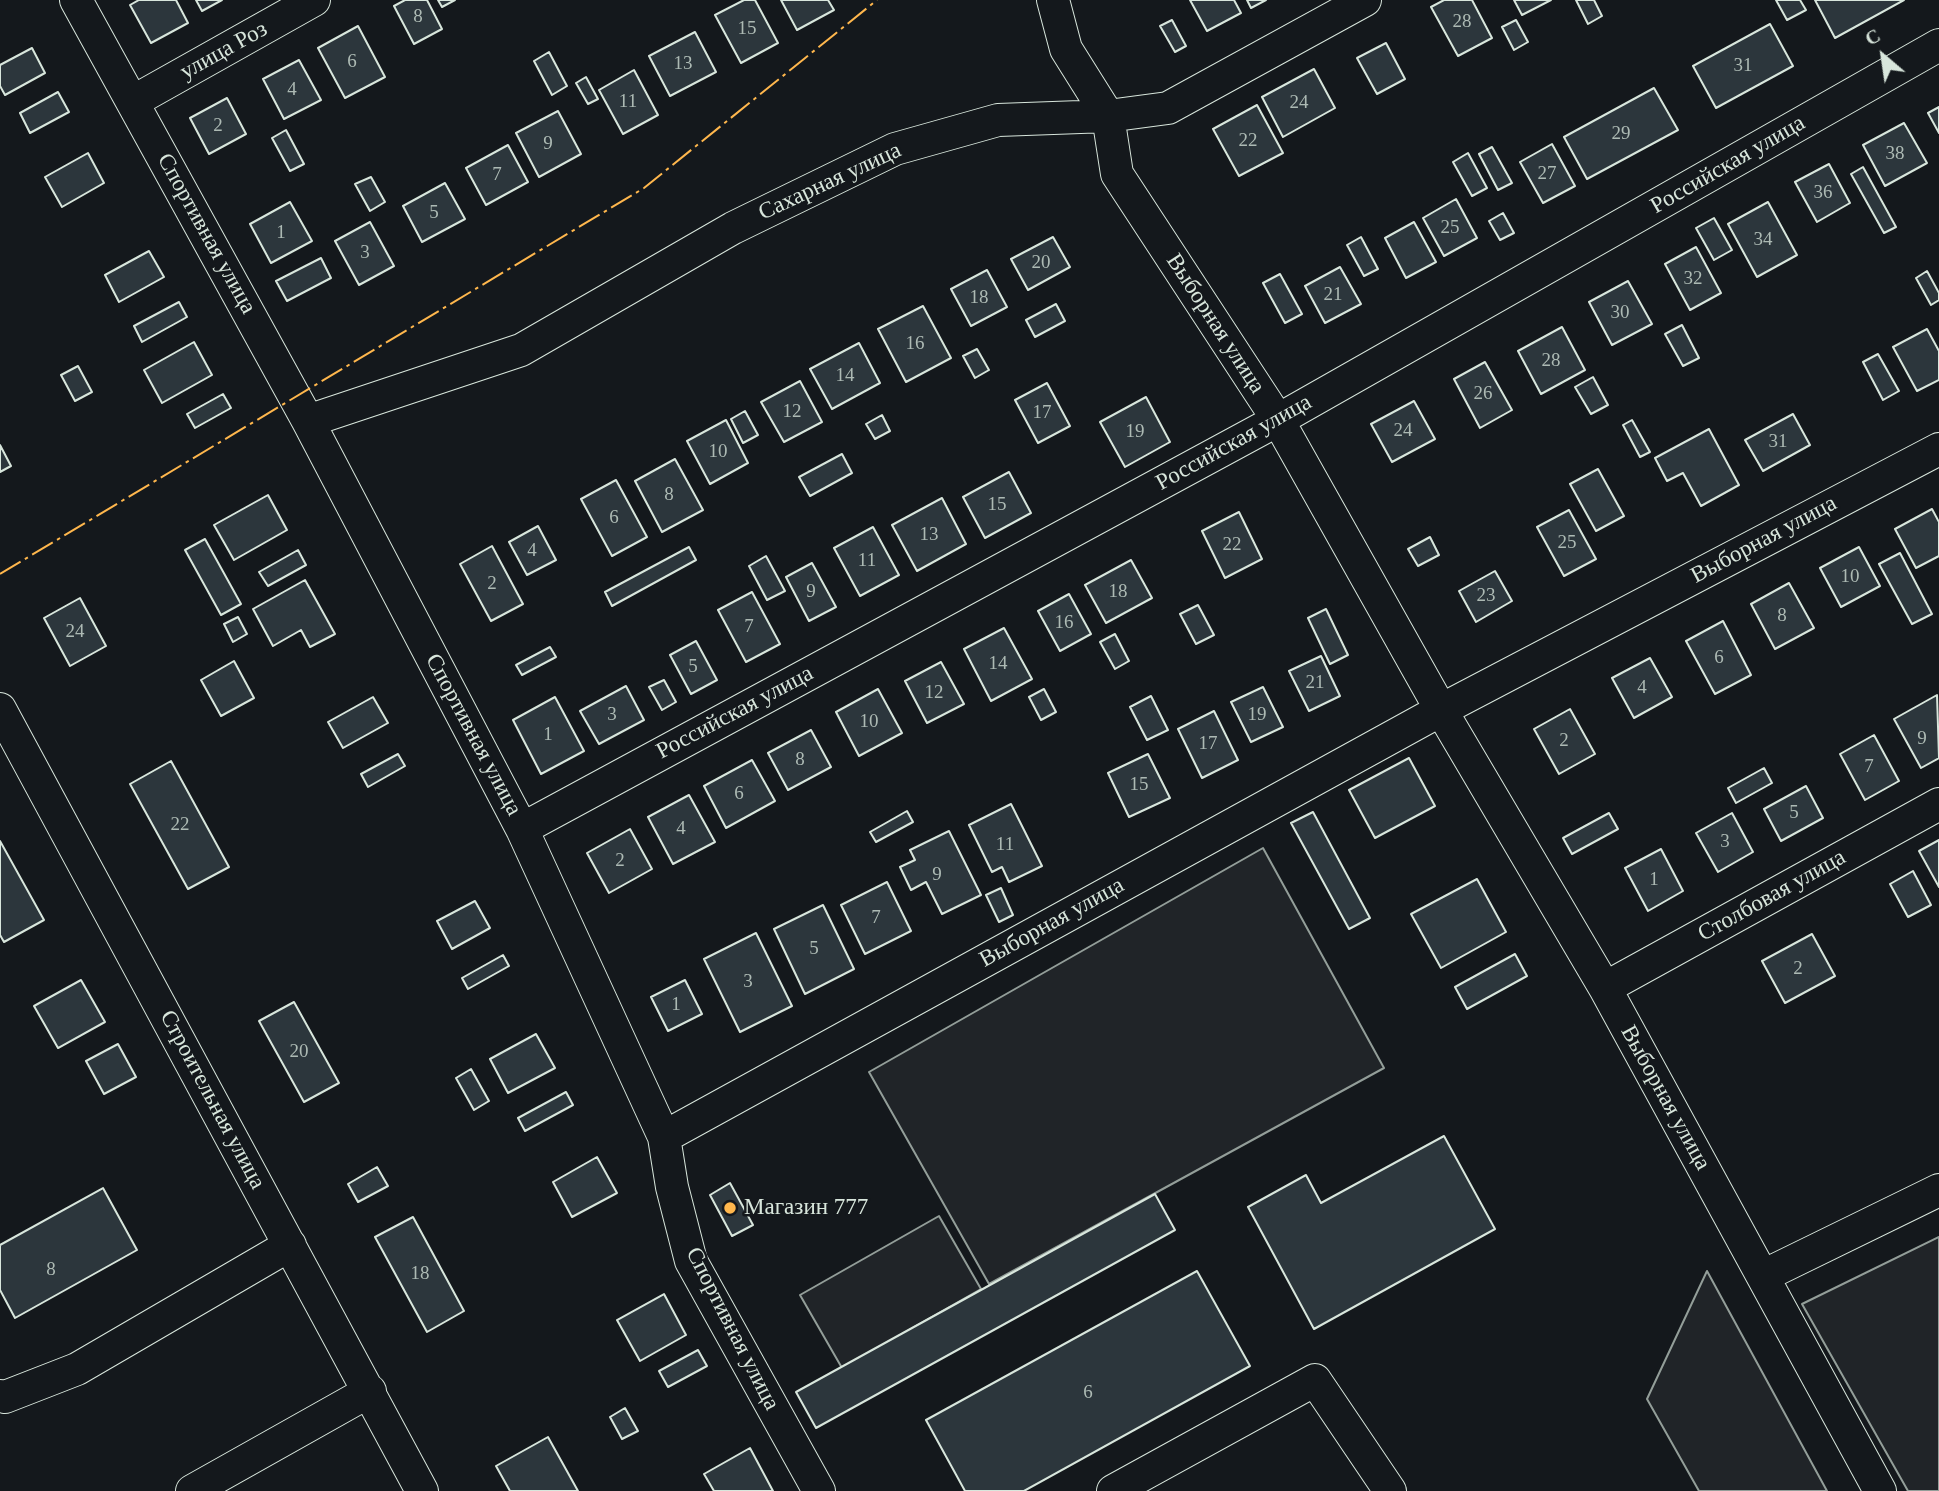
<!DOCTYPE html>
<meta charset="utf-8">
<style>
body{margin:0}
#map{position:relative;width:1939px;height:1491px;overflow:hidden;background:#14181c;font-family:Georgia,serif}
canvas{display:block}
.north{position:absolute;left:1848px;top:21px;width:70px;height:70px;-webkit-text-stroke:5px #14181c;paint-order:stroke;rotate:331deg;font-size:19px;font-weight:700;line-height:28px;text-align:center;color:#d8e6dc}
.north::after{content:'';display:block;margin:auto;width:24px;height:32px;background:#d8e6dc;clip-path:polygon(50% 0,100% 100%,50% 72%,0 100%)}
</style>
<div id="map">
<canvas width="1939" height="1491"></canvas>
<div class="north">С</div>
</div>
<script>
const ctx = document.querySelector('canvas').getContext('2d');
ctx.lineJoin = 'round';
function paint(path, color) { ctx.fillStyle = color; ctx.fill(path, 'evenodd'); }
function stroke(path, color, width, dash) { ctx.strokeStyle = color; ctx.lineWidth = width; ctx.lineCap = dash ? 'butt' : 'round'; ctx.setLineDash(dash || []); ctx.stroke(path); }
function drawText(font, color, halo, rows, align = 'center') {
  ctx.font = font + ' Georgia,serif'; ctx.lineWidth = 5; ctx.setLineDash([]); ctx.textBaseline = 'middle'; ctx.strokeStyle = halo; ctx.fillStyle = color; for (const [text, x, y, turn = 0] of rows) {
    ctx.save(); ctx.translate(x, y); ctx.rotate((+turn || 0) * Math.PI / 180); ctx.textAlign = isNaN(turn) ? turn : align; if (halo) ctx.strokeText(text, 0, 0); ctx.fillText(text, 0, 0); ctx.restore();
  }
}
const green = new Path2D(`
 M1263,848L1384,1068L989,1284L869,1072Z
 M939,1216L981,1289L842,1368L800,1295Z
 M1939,1237V1491H1908L1802,1304Z
 M1707,1271L1827,1491H1699L1647,1399Z`);
paint(green, '#202428');
stroke(green, '#939e99', 2);
const building = new Path2D(`
 M139,0H176L188,23L151,43L130,5Z
 M196,0H222L202,11Z
 M405,0H427L442,29L414,44L394,6Z
 M438,0H455L442,7Z
 M744,0H755L778,43L741,63L715,15Z
 M781,0H828L834,10L797,30Z
 M1190,0H1234L1241,13L1207,31Z
 M1247,0H1266L1251,8Z
 M1444,0H1472L1492,38L1458,56L1431,7Z
 M1514,0H1551L1522,15Z
 M1576,0H1594L1602,16L1588,24Z
 M1776,0H1800L1806,10L1787,20Z
 M1815,0H1904L1835,38Z
 M1172,20L1186,46L1175,52L1160,26Z
 M1516,20L1528,42L1514,50L1502,27Z
 M1770,24L1793,66L1716,108L1693,66Z
 M358,26L385,77L345,98L318,48Z
 M695,32L716,72L670,96L649,56Z
 M1386,43L1405,79L1377,94L1357,58Z
 M32,48L45,73L5,95L0,86V65Z
 M549,52L567,86L552,95L534,61Z
 M299,60L321,100L284,119L263,79Z
 M1314,69L1335,108L1283,137L1262,97Z
 M634,70L658,115L623,134L599,90Z
 M586,77L598,99L588,104L576,83Z
 M1654,88L1678,130L1587,179L1564,137Z
 M58,92L69,112L30,133L20,113Z
 M227,98L246,134L209,154L190,118Z
 M1257,105L1283,153L1239,176L1213,129Z
 M1939,107V133L1928,113Z
 M558,111L581,154L539,177L516,133Z
 M1904,123L1927,163L1885,186L1863,145Z
 M286,130L304,164L290,171L272,138Z
 M1552,144L1575,186L1543,203L1520,162Z
 M508,145L528,182L486,205L466,168Z
 M1492,147L1512,183L1498,190L1479,154Z
 M88,153L104,183L62,207L45,177Z
 M1468,153L1487,188L1472,196L1453,162Z
 M1829,164L1850,203L1817,222L1795,182Z
 M1863,167L1896,227L1884,233L1851,174Z
 M371,177L385,202L370,211L355,184Z
 M445,183L465,219L422,242L403,206Z
 M1456,199L1477,238L1444,256L1423,218Z
 M290,202L312,241L271,263L250,224Z
 M1768,202L1797,255L1757,277L1728,224Z
 M1503,213L1514,233L1500,240L1489,221Z
 M1714,218L1732,250L1714,260L1696,228Z
 M370,222L394,266L359,285L335,241Z
 M1414,222L1436,262L1406,278L1385,238Z
 M1053,237L1070,267L1028,290L1011,259Z
 M1361,237L1378,269L1364,276L1347,245Z
 M1696,247L1721,293L1690,310L1665,264Z
 M149,251L164,277L119,302L105,275Z
 M321,258L331,278L287,301L276,281Z
 M1340,267L1361,304L1325,323L1305,286Z
 M987,270L1007,307L971,326L951,289Z
 M1927,271L1939,293V300L1931,305L1916,278Z
 M1280,274L1302,314L1285,323L1263,283Z
 M1628,281L1652,324L1612,345L1589,302Z
 M179,302L187,317L142,342L134,326Z
 M1056,304L1065,321L1035,337L1026,320Z
 M923,306L951,358L906,382L878,329Z
 M1682,325L1699,358L1683,366L1665,334Z
 M1562,327L1585,370L1541,394L1518,351Z
 M1927,329L1939,351V380L1917,391L1893,347Z
 M194,342L212,375L162,403L144,370Z
 M859,343L880,383L832,409L810,369Z
 M977,349L989,370L975,378L963,356Z
 M1878,354L1899,391L1883,400L1863,362Z
 M1485,362L1512,410L1480,428L1454,379Z
 M78,366L92,392L75,401L61,375Z
 M1593,377L1608,405L1591,414L1575,387Z
 M800,381L822,422L784,442L761,402Z
 M1047,383L1070,426L1038,443L1015,400Z
 M223,394L231,408L195,428L187,414Z
 M1146,397L1170,442L1125,467L1100,422Z
 M1414,401L1435,439L1392,462L1371,424Z
 M745,411L758,435L743,443L731,419Z
 M1793,414L1810,445L1763,471L1745,440Z
 M882,415L890,431L875,439L866,424Z
 M726,420L748,463L710,484L687,441Z
 M1632,420L1650,452L1640,457L1623,425Z
 M1709,429L1739,485L1701,506L1683,473L1667,481L1655,458Z
 M0,445L11,466L0,472Z
 M842,454L852,473L810,496L799,477Z
 M675,459L703,510L662,532L635,481Z
 M1598,469L1624,516L1596,531L1570,484Z
 M1009,472L1031,513L985,538L963,497Z
 M616,480L647,537L612,556L581,499Z
 M268,495L287,530L234,560L214,525Z
 M942,498L966,544L917,571L892,525Z
 M1932,509L1939,522V556L1916,568L1895,529Z
 M1569,510L1596,559L1564,576L1537,527Z
 M1239,512L1262,559L1225,578L1202,531Z
 M538,526L556,560L527,575L509,542Z
 M873,527L899,575L860,596L834,548Z
 M1430,537L1439,555L1418,566L1408,549Z
 M205,539L241,604L221,615L185,550Z
 M492,546L523,604L491,621L460,564Z
 M689,547L696,560L612,606L605,592Z
 M1859,547L1880,586L1841,607L1820,568Z
 M298,550L306,565L268,586L259,572Z
 M1900,553L1932,614L1912,624L1879,564Z
 M766,556L785,591L767,600L749,566Z
 M1131,560L1152,598L1106,623L1085,585Z
 M812,563L836,607L809,621L786,577Z
 M1495,571L1512,601L1476,622L1459,591Z
 M305,580L335,634L310,647L301,630L273,646L253,609Z
 M1789,583L1814,628L1775,649L1751,604Z
 M752,592L780,644L746,662L718,610Z
 M1069,594L1091,634L1060,651L1038,611Z
 M80,598L106,646L70,666L44,618Z
 M1198,605L1214,635L1196,644L1180,614Z
 M1326,609L1348,655L1330,664L1308,618Z
 M238,617L247,634L233,642L224,624Z
 M1723,621L1751,675L1715,694L1686,641Z
 M1004,628L1032,679L991,701L964,649Z
 M1115,634L1129,661L1115,669L1100,642Z
 M696,641L717,680L691,694L670,655Z
 M550,647L556,657L522,675L516,665Z
 M1321,656L1340,696L1309,711L1289,671Z
 M1650,658L1672,697L1634,718L1612,678Z
 M234,661L254,698L221,716L201,680Z
 M941,662L964,704L927,723L905,681Z
 M664,680L676,702L662,710L649,687Z
 M626,686L644,720L599,744L580,711Z
 M1263,687L1283,727L1251,742L1231,702Z
 M878,689L902,733L859,756L836,712Z
 M1044,689L1056,712L1041,720L1029,697Z
 M1937,695L1939,758L1921,768L1894,719Z
 M1151,696L1168,730L1147,740L1130,707Z
 M373,697L388,723L343,748L328,722Z
 M555,697L584,751L541,774L513,720Z
 M1570,709L1595,754L1559,774L1534,729Z
 M1214,711L1238,760L1202,778L1178,729Z
 M811,730L831,767L788,790L768,753Z
 M1874,735L1899,781L1865,800L1840,754Z
 M398,754L405,766L368,787L361,774Z
 M1148,754L1170,798L1129,817L1108,773Z
 M1409,758L1435,806L1375,838L1349,790Z
 M752,760L775,801L726,828L704,786Z
 M171,761L229,867L188,889L130,784Z
 M1764,768L1772,783L1736,803L1728,788Z
 M1806,786L1823,818L1781,841L1764,809Z
 M689,795L715,842L673,864L648,817Z
 M1011,804L1042,866L1009,882L1002,867L992,872L969,825Z
 M907,811L913,822L876,842L870,832Z
 M1313,812L1370,918L1349,929L1291,823Z
 M1609,813L1618,829L1572,854L1563,838Z
 M1732,813L1753,852L1718,872L1696,833Z
 M630,829L652,869L609,893L587,853Z
 M949,831L981,895L942,914L926,882L911,890L900,867L915,860L910,850Z
 M1939,840V887L1919,851Z
 M0,841L44,920L4,942L0,935Z
 M1661,849L1683,891L1648,911L1625,868Z
 M1913,871L1931,905L1908,917L1890,884Z
 M1477,879L1506,932L1441,968L1411,914Z
 M887,882L911,931L865,954L841,905Z
 M1001,888L1013,915L999,922L986,895Z
 M475,901L490,928L452,949L437,921Z
 M823,905L854,969L805,994L774,929Z
 M756,933L792,1006L740,1032L704,959Z
 M1812,934L1835,976L1785,1003L1762,961Z
 M1515,954L1527,976L1467,1009L1455,987Z
 M503,955L509,966L468,989L462,978Z
 M81,980L105,1022L58,1048L34,1006Z
 M685,980L702,1014L668,1031L651,997Z
 M294,1002L339,1083L304,1102L259,1021Z
 M536,1034L555,1068L508,1093L490,1059Z
 M118,1044L136,1077L104,1094L86,1061Z
 M471,1069L489,1101L474,1110L456,1078Z
 M566,1092L573,1105L525,1131L518,1118Z
 M1444,1136L1495,1229L1314,1329L1248,1207L1306,1175L1321,1203Z
 M597,1157L617,1193L572,1217L553,1182Z
 M377,1167L388,1186L358,1202L348,1184Z
 M730,1183L753,1225L732,1236L710,1195Z
 M103,1188L137,1250L15,1318L0,1290V1245Z
 M1155,1194L1175,1230L816,1428L796,1392Z
 M413,1217L464,1311L427,1332L375,1237Z
 M1197,1271L1250,1366L1024,1491H965L926,1420Z
 M664,1294L686,1335L640,1361L617,1320Z
 M698,1350L707,1366L668,1387L659,1371Z
 M625,1408L638,1431L622,1439L610,1417Z
 M548,1437L578,1491H510L496,1466Z
 M750,1448L773,1491H714L704,1474Z`);
paint(building, '#2c363c');
stroke(building, '#d8e6dc', 2);
const minor = new Path2D(`
 M76,0L308,421L522,829L664,1137L672,1187L691,1261L819,1491
 M1053,0L1066,49L1108,116L1117,174L1278,420L1441,710L1605,988L1880,1491
 M134,101L314,0
 M308,421L521,350L733,228L895,149L998,120L1108,116L1168,108L1365,0
 M0,709L422,1491
 M522,829L1278,420L1939,45
 M1605,988L1939,804
 M664,1137L1441,710L1939,449
 M1763,1276L1939,1190
 M0,1396L5,1397L77,1369L290,1245
 M192,1491L370,1391
 M1113,1491L1315,1380L1390,1491`);
stroke(minor, '#d8e6dc', 34);
stroke(minor, '#14181c', 32);
stroke(new Path2D(`
 M0,574L644,188L877,0`), '#ffb74d', 2, [24, 5, 3.5, 5]);
for (const [x, y, r, color] of [
 [730,1208,7,"#ffb74d"]
]) { const dot = new Path2D(); dot.arc(x, y, r, 0, 2 * Math.PI); ctx.fillStyle = color; ctx.fill(dot); stroke(dot, '#14181c', 2.5); }
drawText('19px', '#adbab4', null, [
 ["8",418,17],
 ["28",1462,22],
 ["15",747,29],
 ["6",352,62],
 ["13",683,64],
 ["31",1743,66],
 ["4",292,90],
 ["11",628,102],
 ["24",1299,103],
 ["2",218,126],
 ["29",1621,134],
 ["22",1248,141],
 ["9",548,144],
 ["38",1895,154],
 ["27",1547,174],
 ["7",497,175],
 ["36",1823,193],
 ["5",434,213],
 ["25",1450,228],
 ["1",281,233],
 ["34",1763,240],
 ["3",365,253],
 ["20",1041,263],
 ["32",1693,279],
 ["21",1333,295],
 ["18",979,298],
 ["30",1620,313],
 ["16",915,344],
 ["28",1551,361],
 ["14",845,376],
 ["26",1483,394],
 ["12",792,412],
 ["17",1042,413],
 ["24",1403,431],
 ["19",1135,432],
 ["31",1778,442],
 ["10",718,452],
 ["8",669,495],
 ["15",997,505],
 ["6",614,518],
 ["13",929,535],
 ["25",1567,543],
 ["22",1232,545],
 ["4",532,551],
 ["11",867,561],
 ["10",1850,577],
 ["2",492,584],
 ["9",811,592],
 ["18",1118,592],
 ["23",1486,596],
 ["8",1782,616],
 ["16",1064,623],
 ["7",749,627],
 ["24",75,632],
 ["6",1719,658],
 ["14",998,664],
 ["5",693,667],
 ["21",1315,683],
 ["4",1642,688],
 ["12",934,693],
 ["3",612,715],
 ["19",1257,715],
 ["10",869,722],
 ["1",548,735],
 ["9",1922,739],
 ["2",1564,741],
 ["17",1208,744],
 ["8",800,760],
 ["7",1869,767],
 ["15",1139,785],
 ["6",739,794],
 ["5",1794,813],
 ["22",180,825],
 ["4",681,829],
 ["3",1725,842],
 ["11",1005,845],
 ["2",620,861],
 ["9",937,875],
 ["1",1654,880],
 ["7",876,918],
 ["5",814,949],
 ["2",1798,969],
 ["3",748,982],
 ["1",676,1005],
 ["20",299,1052],
 ["8",51,1270],
 ["18",420,1274],
 ["6",1088,1393]
]);
drawText('23px', '#d8e6dc', '#14181c', [
 ["улица Роз",224,51,-29],
 ["Российская улица",1728,165,-30],
 ["Сахарная улица",830,182,-25],
 ["Спортивная улица",206,234,61],
 ["Выборная улица",1215,324,57],
 ["Российская улица",1234,443,-29],
 ["Выборная улица",1764,540,-28],
 ["Российская улица",735,713,-28],
 ["Спортивная улица",473,735,62],
 ["Столбовая улица",1772,896,-29],
 ["Выборная улица",1052,923,-29],
 ["Выборная улица",1665,1098,61],
 ["Строительная улица",212,1100,62],
 ["Спортивная улица",732,1329,63]
]);
drawText('23px', '#d8e6dc', '#14181c', [
 ["Магазин 777",744,1208]
], 'left');
</script>
